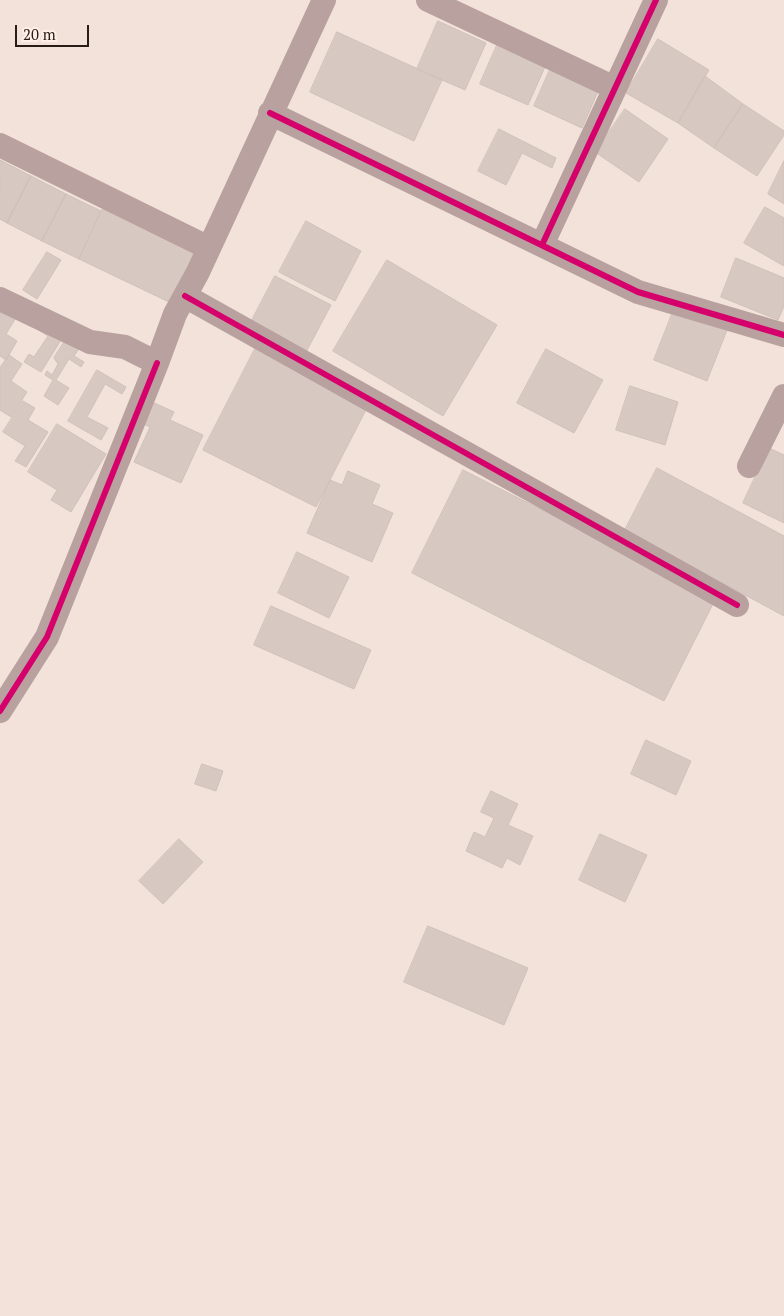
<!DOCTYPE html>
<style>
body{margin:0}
#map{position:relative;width:784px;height:1316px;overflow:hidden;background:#f2e2da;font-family:"PT Serif",serif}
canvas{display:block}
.scale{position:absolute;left:15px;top:25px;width:74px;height:22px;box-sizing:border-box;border:2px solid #291b15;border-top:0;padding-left:6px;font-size:15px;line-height:18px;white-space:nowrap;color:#291b15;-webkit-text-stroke:4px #ffefe8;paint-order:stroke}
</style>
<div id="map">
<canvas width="784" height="1316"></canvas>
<div class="scale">20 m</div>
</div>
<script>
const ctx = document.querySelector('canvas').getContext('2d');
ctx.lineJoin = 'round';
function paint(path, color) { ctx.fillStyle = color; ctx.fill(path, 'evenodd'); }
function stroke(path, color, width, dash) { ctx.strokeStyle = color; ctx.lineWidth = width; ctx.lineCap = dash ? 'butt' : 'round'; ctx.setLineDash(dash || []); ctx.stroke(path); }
const building = new Path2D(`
 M438,21L486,43L465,90L417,69Z
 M337,32L442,80L414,141L310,92Z
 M501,36L549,58L528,105L480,84Z
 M658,39L709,70L678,123L626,93Z
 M555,58L603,80L582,128L534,106Z
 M705,76L743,104L714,148L678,123Z
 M743,104L784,131V135L757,176L714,148Z
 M625,109L668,139L639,182L595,152Z
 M499,129L556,158L552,168L522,153L506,185L478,171Z
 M0,160L31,176L7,223L0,219Z
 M784,161V204L768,194Z
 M31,176L66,194L42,241L7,223Z
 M66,194L101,211L79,259L42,241Z
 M104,206L196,250L171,303L79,259Z
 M765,207L784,218V266L744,243Z
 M306,221L361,251L335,301L279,272Z
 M47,252L61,260L37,299L23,290Z
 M736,258L784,278V306L778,320L721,297Z
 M387,260L497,325L443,416L333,351Z
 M275,276L331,305L304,356L249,326Z
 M0,302L61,340L41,372L24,362L29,354L34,357L48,336L17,316L6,334L17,341L6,360L0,356Z
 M676,304L729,325L707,381L654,360Z
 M68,336L81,345L74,356L84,362L81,367L69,359L56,380L69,388L58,405L44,396L53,380L45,375L47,371L52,375L58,364L54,358Z
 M256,347L369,404L316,507L203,450Z
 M546,349L603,380L574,433L517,403Z
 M9,355L22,364L11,381L27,392L11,417L0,410V368Z
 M97,370L126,387L122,394L105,384L87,417L108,428L101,440L68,421Z
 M630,386L678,402L665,445L616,430Z
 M23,401L35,408L28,420L48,432L26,467L15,461L25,446L3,432Z
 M150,401L174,412L170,420L203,435L181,483L134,462L150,427L140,422Z
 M57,424L106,454L71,512L51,500L57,490L28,472Z
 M769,448L784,455V523L743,503Z
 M657,468L784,536V616L625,530Z
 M463,470L716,598L664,701L412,573Z
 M348,471L380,485L372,504L393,513L372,562L307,533L330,480L342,485Z
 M297,552L349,577L329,618L278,593Z
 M271,606L371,650L354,689L254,645Z
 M646,740L691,761L676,795L631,774Z
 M202,764L223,771L216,791L195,784Z
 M491,791L518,804L508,825L533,836L520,865L507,858L502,868L466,851L474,832L485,837L494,818L481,812Z
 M600,834L647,855L625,902L579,880Z
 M179,839L203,862L163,904L139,881Z
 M428,926L528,968L504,1025L404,982Z`);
paint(building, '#d7c9c2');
stroke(building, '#cfc0ba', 1);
stroke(new Path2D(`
 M428,0L615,88
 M270,113L638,292L784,335
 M0,145L209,248
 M542,245L656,0
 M185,296L737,605
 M0,299L90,342L125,347L157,363L175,314L198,272L324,0
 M749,466L784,396
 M0,711L47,637L157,363`), '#b8a19e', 24);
stroke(new Path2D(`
 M270,113L638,292L784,335
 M542,245L656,0
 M185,296L737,605
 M0,711L47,637L157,363`), '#d6006c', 6);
</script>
